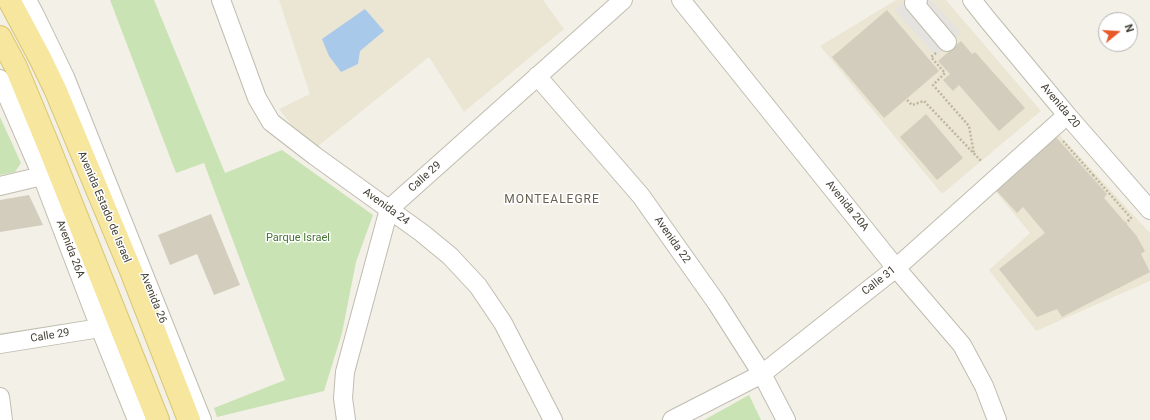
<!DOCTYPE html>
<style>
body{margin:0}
#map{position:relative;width:1150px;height:420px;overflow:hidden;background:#f3f0e8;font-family:Roboto,sans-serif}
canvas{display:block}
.north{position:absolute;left:1098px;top:12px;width:40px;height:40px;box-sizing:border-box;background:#fff;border:1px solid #b5b3af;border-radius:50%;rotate:72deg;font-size:11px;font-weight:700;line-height:16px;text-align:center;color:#454137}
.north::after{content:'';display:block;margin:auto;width:14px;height:18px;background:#e85929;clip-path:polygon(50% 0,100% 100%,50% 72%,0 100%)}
</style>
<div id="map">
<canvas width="1150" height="420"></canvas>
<div class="north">N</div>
</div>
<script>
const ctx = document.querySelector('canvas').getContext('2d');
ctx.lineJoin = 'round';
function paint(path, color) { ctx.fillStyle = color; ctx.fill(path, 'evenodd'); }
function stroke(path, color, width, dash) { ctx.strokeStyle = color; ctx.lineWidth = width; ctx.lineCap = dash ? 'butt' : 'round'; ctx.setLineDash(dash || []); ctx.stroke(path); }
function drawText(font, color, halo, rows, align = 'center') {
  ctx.font = font + ' Roboto,sans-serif'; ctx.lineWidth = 3; ctx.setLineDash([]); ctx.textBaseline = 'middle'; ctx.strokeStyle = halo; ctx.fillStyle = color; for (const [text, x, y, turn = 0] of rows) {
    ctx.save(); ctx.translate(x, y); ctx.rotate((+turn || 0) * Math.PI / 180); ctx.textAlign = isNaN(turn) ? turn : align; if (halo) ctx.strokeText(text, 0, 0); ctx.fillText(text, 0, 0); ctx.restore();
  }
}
paint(new Path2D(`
 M279,0H543L564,29L464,112L429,57L312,151L279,109L310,94Z
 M896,0H946L1041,111L942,194L820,46Z
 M1056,131L1150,233V281L1036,331L989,270L1030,233L991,186Z`), '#ebe6d3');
paint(new Path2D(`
 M110,0H154L225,173L282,150L373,215L356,262L342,333L324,391L217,417L214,408L285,380L204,163L176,173Z
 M0,117L21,163L15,172L0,175Z
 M749,395L761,420H704Z`), '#c9e3b4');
paint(new Path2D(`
 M906,0H931L961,33L936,56L895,10Z`), '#e4e3df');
paint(new Path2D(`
 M365,9L384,31L360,51L358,64L341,72L329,56L322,39Z`), '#a9c9ea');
paint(new Path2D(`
 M887,10L939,71L884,118L832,57Z
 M961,41L972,54L975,52L1025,108L999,131L959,85L953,91L943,80L950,74L938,61Z
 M926,114L963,158L937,180L900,137Z
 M1055,136L1107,194L1104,198L1136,235L1145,251L1141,254L1150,272L1062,317L1057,309L1037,317L999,269L1045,233L1023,207L1017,213L994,188Z
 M29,195L43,225L0,232V200Z
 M211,214L240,285L214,295L197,254L170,265L158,235Z`), '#d3cdbe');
const minor = new Path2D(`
 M27,0L35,15L65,77L202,420
 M221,0L257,98L271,122L315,156L422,233L450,256L478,286L503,323L553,420
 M681,0L896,268L962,345L984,386L997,420
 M918,0L914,3L947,42
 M972,0L987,19L1067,115L1150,210
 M537,76L641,196L716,302L762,374L786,420
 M0,79L42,176L100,328L137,420
 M0,186L42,176
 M0,344L100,328
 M0,397L3,420
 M346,420L343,398L345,372L389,209L623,0
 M672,420L762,374L896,268L1067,115`);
const major = new Path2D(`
 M9,0L40,58L55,89L131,271L189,420
 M0,37L16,67L49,147L158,420`);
stroke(minor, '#c0bcae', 20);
stroke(major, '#dac46f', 24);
stroke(new Path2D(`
 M936,53L931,57L945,73L933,85L969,126L974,154
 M907,100L912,105L924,101L982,162
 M1063,141L1093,175L1092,176
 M1093,175L1131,218L1126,223`), '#beb69e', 2.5, [2, 2]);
stroke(minor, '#fff', 18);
stroke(major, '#f6e69e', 22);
drawText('11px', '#454137', '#fff', [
 ["Avenida 20",1060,106,50],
 ["Calle 29",425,177,-42],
 ["Avenida 20A",847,206,51],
 ["Avenida Estado de Israel",104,207,67],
 ["Avenida 24",386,207,36],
 ["Avenida 22",672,240,55],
 ["Avenida 26A",70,249,69],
 ["Calle 31",879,281,-38],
 ["Avenida 26",153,298,68],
 ["Calle 29",50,336,-9]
]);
drawText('11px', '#42732f', '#fff', [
 ["Parque Israel",298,238]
]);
ctx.letterSpacing = '1px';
drawText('12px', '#67604f', '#fff', [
 ["MONTEALEGRE",552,200]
]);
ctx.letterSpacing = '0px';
</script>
